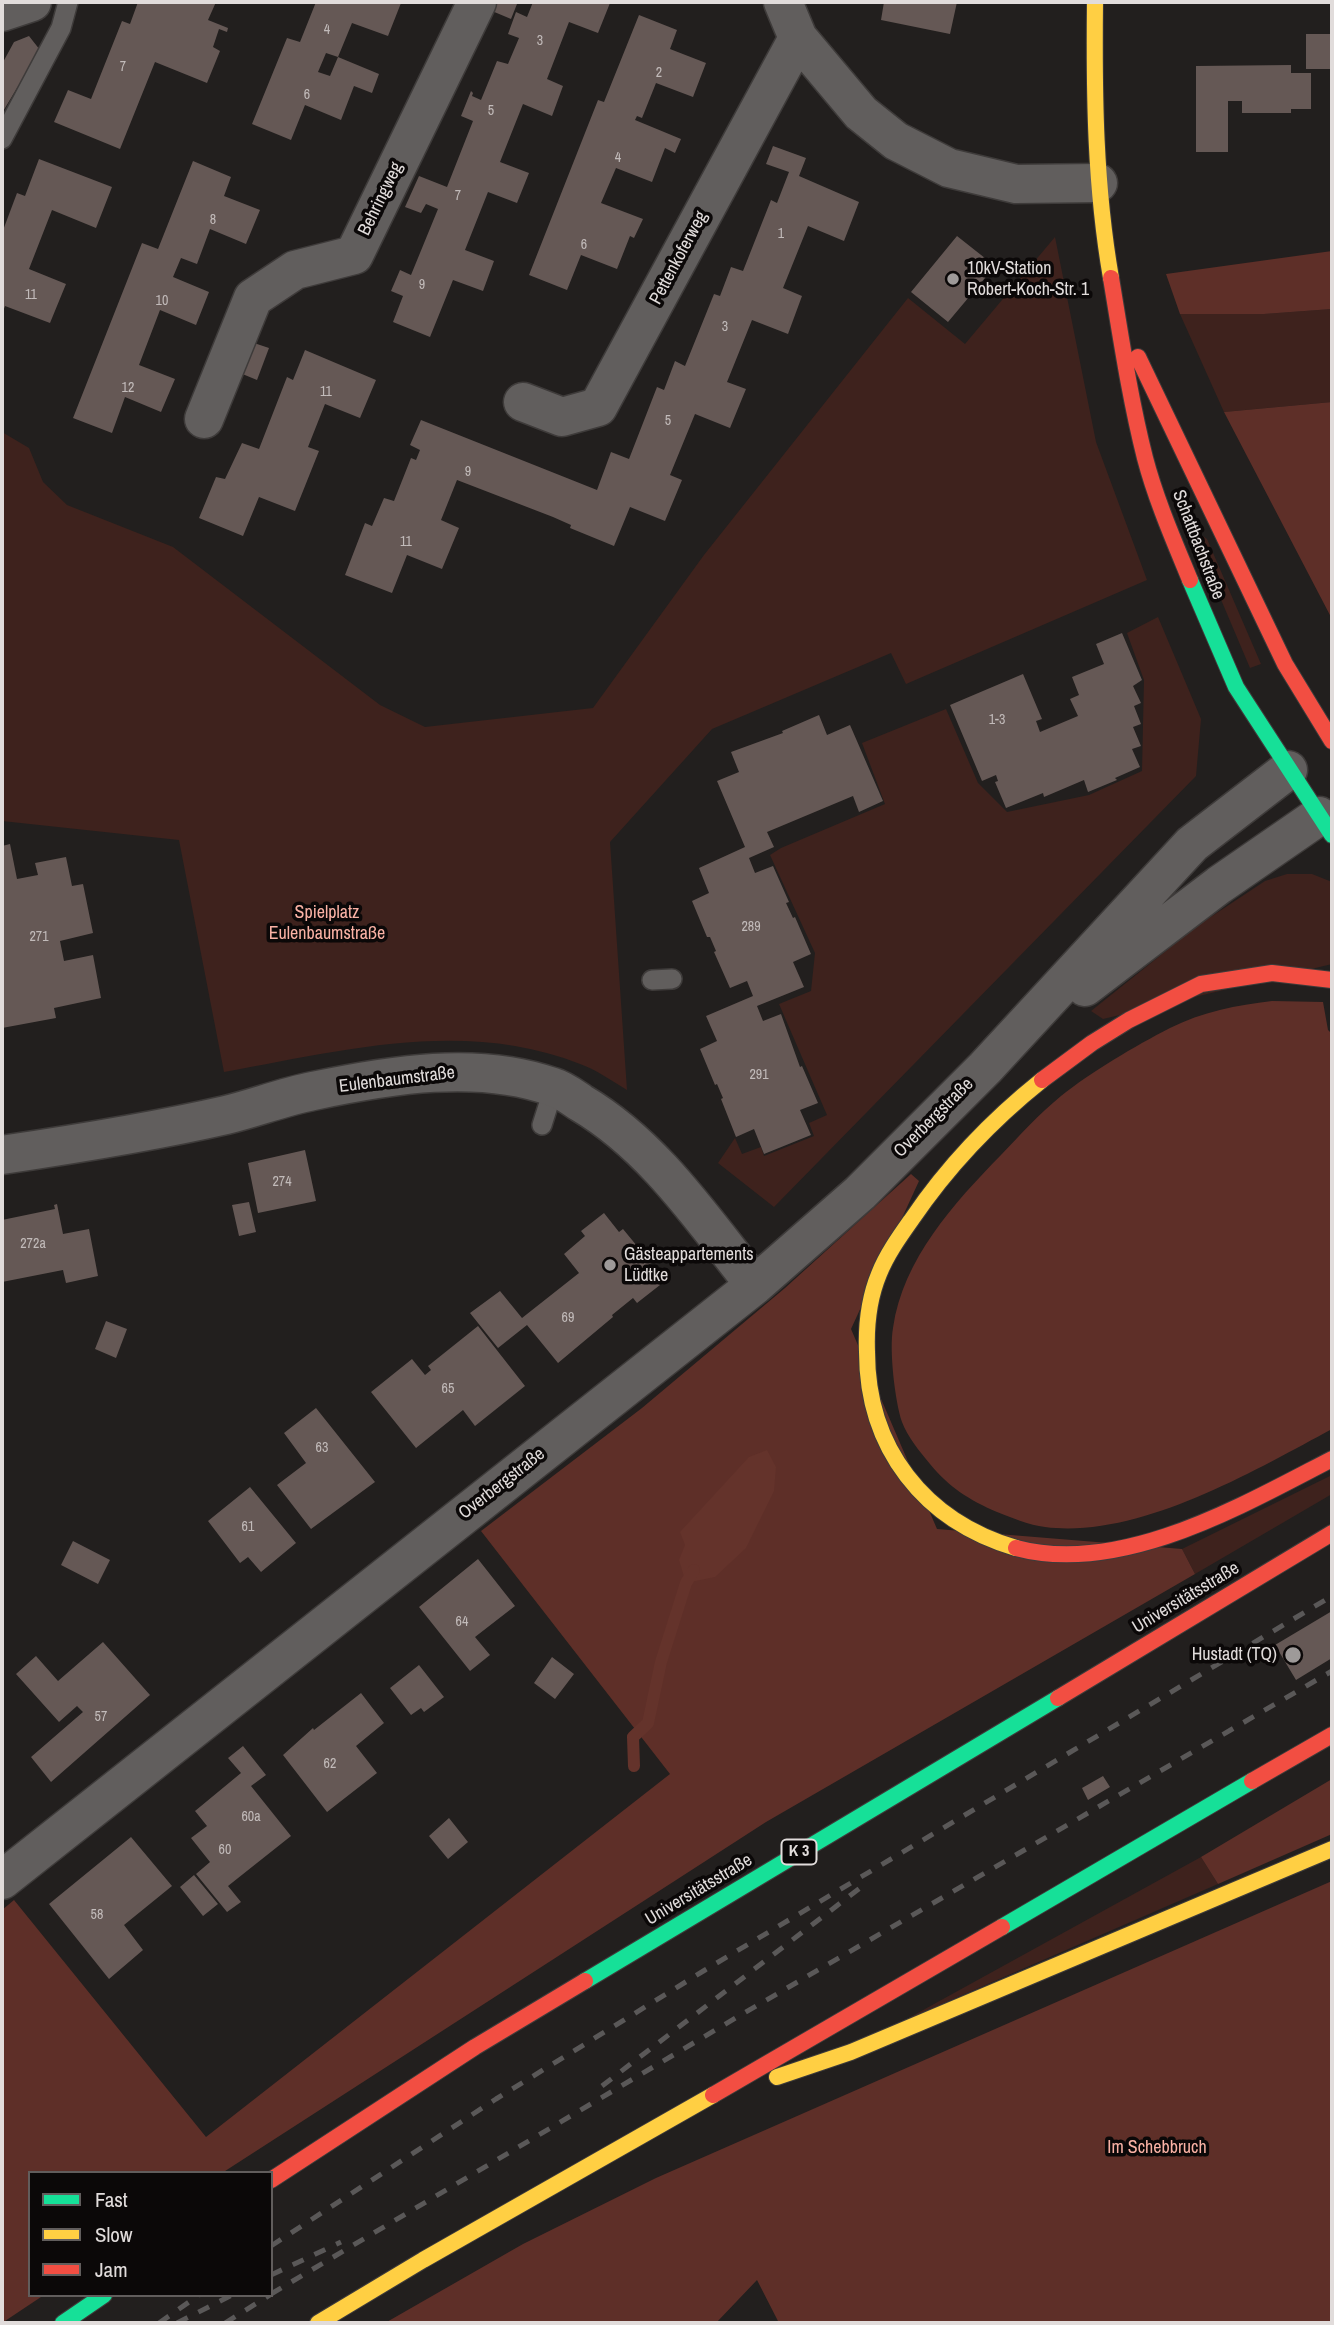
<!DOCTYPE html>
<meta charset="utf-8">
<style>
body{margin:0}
#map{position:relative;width:1334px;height:2325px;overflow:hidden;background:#221f1e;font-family:"Archivo Narrow",sans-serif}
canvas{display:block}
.frame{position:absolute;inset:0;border:4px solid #e1dcdb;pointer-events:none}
.legend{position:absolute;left:28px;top:2171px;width:245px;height:126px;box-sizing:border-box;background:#0b0808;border:2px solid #615d5c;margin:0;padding:9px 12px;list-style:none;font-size:21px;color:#e1dcdb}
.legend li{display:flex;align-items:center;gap:14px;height:35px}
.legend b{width:35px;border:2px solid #615d5c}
</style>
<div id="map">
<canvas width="1334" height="2325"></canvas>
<div class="frame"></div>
<ul class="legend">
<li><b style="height:9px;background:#16e098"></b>Fast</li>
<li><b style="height:9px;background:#ffcf43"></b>Slow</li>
<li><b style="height:9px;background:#f24e42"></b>Jam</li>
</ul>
</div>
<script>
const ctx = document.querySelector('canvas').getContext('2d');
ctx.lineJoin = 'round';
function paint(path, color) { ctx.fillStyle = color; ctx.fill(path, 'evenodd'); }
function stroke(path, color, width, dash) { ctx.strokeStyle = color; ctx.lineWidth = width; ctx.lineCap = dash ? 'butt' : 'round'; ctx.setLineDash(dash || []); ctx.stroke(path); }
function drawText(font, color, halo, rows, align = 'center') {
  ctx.font = font + ' "Archivo Narrow",sans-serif'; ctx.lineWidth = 7; ctx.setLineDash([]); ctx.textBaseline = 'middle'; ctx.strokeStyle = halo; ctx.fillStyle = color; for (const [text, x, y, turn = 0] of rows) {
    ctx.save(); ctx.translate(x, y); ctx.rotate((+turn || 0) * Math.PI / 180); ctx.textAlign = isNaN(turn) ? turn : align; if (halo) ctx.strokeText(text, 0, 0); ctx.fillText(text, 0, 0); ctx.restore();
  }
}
paint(new Path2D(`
 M1055,237L1096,442L1147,580L906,684L891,653L712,729L610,842L627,1090C612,1081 597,1070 580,1064C464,1018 341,1051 224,1072L179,840L2,821V432L29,448L43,482L67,505L173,547L380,705L425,727L593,708L704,555L908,298L965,344Z
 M1332,309V402L1224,412L1180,314H1263Z
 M1203,536L1207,539L1261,664L1250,668L1197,543L1198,538Z
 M1158,617L1201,719L1196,776L774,1207L718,1163L735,1138L742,1154L761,1147L764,1156L814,1136L809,1123L827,1115L779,1004L811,991L815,953L770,855L781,848L885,804L862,743L946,709L978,783L1007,812L1089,795L1142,771L1144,680L1127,633Z
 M1287,874H1312L1332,882V964L1103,1019L1091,1011L1197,926L1265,881Z
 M1332,1475V1494L1195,1574L1182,1549Z
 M1201,1857L1218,1884L905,2020Z`), '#3e221d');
paint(new Path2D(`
 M1332,251V309L1264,314H1180L1166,274Z
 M1332,402V619L1224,412Z
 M1272,1001L1323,1002L1328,1030L1332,1034V1429C1252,1472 1138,1539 1045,1527C1029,1525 1012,1518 997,1512C969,1500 949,1487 930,1464C920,1452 907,1436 902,1422C895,1401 889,1350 893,1328C903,1259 954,1203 1001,1155C1020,1135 1039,1114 1061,1096C1091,1072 1135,1046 1170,1028C1202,1012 1237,1005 1272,1001Z
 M911,1174L919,1181L851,1329L937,1529L1182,1549L1195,1574L766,1822L222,2173H30V2295H44L2,2323V1910L14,1900L206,2137L670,1774L481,1531L642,1408L785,1288Z
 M1332,1779V1834L1218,1884L1201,1857Z
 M1332,1881V2323H779L757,2280L716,2323H385L523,2244L656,2178Z`), '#5e2f28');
paint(new Path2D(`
 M767,1450L776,1467L774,1491L746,1548L715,1577L686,1583L679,1560L685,1545L680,1532L749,1457Z`), '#64332b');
stroke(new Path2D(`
 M634,1766L633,1737L648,1723L661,1662L686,1583L694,1570`), '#64332b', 12);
paint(new Path2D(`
 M138,2H216L208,20L228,28L227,32L219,29L213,47L220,51L207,83L155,62L120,149L54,122L68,90L91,99L122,21L130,24Z
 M316,2L401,3L388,36L352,23L338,57L379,74L372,93L354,86L341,120L305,105L291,140L252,124L287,38L300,42ZM326,53L338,57L330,76L318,72Z
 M496,2H511L517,4L511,19L492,11Z
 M533,2L610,3L598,33L569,22L547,79L563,86L552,116L523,104L500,162L529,173L517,203L488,192L465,250L494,261L483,291L453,280L430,337L393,322L403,296L391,291L400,270L411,275L438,209L426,204L421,213L405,207L419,176L447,187L473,121L461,116L471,91L473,93L472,96L481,100L497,61L508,64L519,38L508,34L516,12L527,17Z
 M884,2H957L950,34L881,20Z
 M639,15L677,30L670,49L706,63L693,97L656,83L642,118L637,116L635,120L681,139L675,153L665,148L652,182L616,168L601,203L643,219L634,238L630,236L617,269L581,255L567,290L529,275L598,100L604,102Z
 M1306,34H1332V69H1306Z
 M29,36L40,50L2,113V64L14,42Z
 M1291,65V73H1311V109H1291V113H1242V101H1228V152H1196V66Z
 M773,146L806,158L799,176L859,202L844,241L808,226L783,288L802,296L788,334L752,320L727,382L746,389L730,428L695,414L670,475L682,480L665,521L630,507L614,546L570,528L571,525L553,517L457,480L441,520L459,528L442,569L407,555L392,593L345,575L365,523L372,526L384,498L394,501L411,458L416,460L420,450L410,445L421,420L597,490L611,452L629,459L657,387L664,390L675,361L685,366L714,294L720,296L731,267L743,271L771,200L777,203L789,172L766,164Z
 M39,159L112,187L96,228L52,210L29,269L66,284L50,323L5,306L2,314V233L17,193L25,196Z
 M193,161L231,177L224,196L260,210L246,244L210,229L197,264L181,258L173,277L209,292L196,325L160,310L139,365L175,379L161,412L125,397L112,433L73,418L142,243L158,249Z
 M957,236L995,266L948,322L911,292Z
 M251,342L269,348L257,380L240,373Z
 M305,350L376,380L360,418L325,404L308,447L319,451L295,511L259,497L243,536L199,518L216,477L225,479L242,443L259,449L287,377L293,380Z
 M1122,633L1142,680L1133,686L1141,703L1134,706L1141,724L1133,727L1141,746L1132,749L1140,767L1115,778L1117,780L1088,792L1084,780L1044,797L1043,793L1006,808L995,782L998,781L996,775L982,781L950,705L1023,674L1042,719L1036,721L1040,732L1078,716L1070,699L1079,695L1072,677L1104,664L1096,644Z
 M819,715L827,735L850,725L883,801L859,812L853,796L767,832L774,847L749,858L755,873L773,866L789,902L786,903L793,918L795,917L811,954L793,962L804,987L757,1006L763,1021L781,1014L800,1067L802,1066L818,1103L800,1110L811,1135L764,1154L754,1129L736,1137L721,1099L723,1098L717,1084L715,1085L700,1049L717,1041L706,1016L753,996L747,981L730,988L714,952L716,951L710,937H707L692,901L709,893L699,868L745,847L717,781L739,772L731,752L783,733L782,731Z
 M10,844L17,879L38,875L35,863L66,857L72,886L83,884L93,933L60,941L64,961L93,955L101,998L54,1008L56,1018L2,1028V846Z
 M305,1150L316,1201L258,1213L248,1163Z
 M249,1202L256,1232L239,1236L232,1205Z
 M57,1204L63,1234L89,1229L98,1276L66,1283L63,1270L2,1282V1220L55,1209L54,1205Z
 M604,1213L619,1232L623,1229L651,1263L645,1267L660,1285L637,1303L633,1298L612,1315L613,1317L558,1363L527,1325L498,1348L470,1313L500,1291L522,1318L579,1273L564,1254L585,1236L581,1231Z
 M106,1321L127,1329L116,1358L95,1349Z
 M478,1326L525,1386L475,1426L463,1410L416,1448L371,1392L412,1359L425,1375L431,1370L428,1366Z
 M316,1408L375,1482L311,1529L277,1485L306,1463L284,1433Z
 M250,1487L296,1543L261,1572L248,1557L240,1563L208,1521Z
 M73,1541L110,1560L98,1584L61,1565Z
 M478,1559L515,1606L475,1637L490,1655L470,1671L419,1607Z
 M1332,1611V1658L1296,1680L1275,1645Z
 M103,1642L150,1695L51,1782L31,1757L83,1712L77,1706L59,1722L16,1674L36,1656L58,1681Z
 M552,1657L574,1674L555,1699L534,1683Z
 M419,1665L444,1697L424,1712L421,1708L411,1715L390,1688Z
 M361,1693L384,1723L356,1746L377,1773L327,1812L283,1755L313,1728L314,1730Z
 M243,1746L266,1775L251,1786L291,1836L228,1886L241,1902L227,1912L196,1874L210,1862L191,1838L207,1826L195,1811L241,1773L228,1758Z
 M1103,1776L1110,1787L1088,1800L1082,1788Z
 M449,1818L468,1842L448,1859L429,1836Z
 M131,1837L172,1886L124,1925L143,1950L109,1979L49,1904Z
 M194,1875L218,1904L203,1916L180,1887Z`), '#655855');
const lane = new Path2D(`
 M2,139L61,28L68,2
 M652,980L672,979
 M542,1125L554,1087`);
const street = new Path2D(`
 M783,2L798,38L861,113L896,141L949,168L1016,184L1098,183
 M2,12L32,2
 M523,402L562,417L598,407L798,38
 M204,419L253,298L295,270L354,255L477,2
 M1085,987L1219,885L1319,816
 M2,1155C76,1144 152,1132 226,1115C255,1108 283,1097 313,1091C389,1075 478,1060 553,1087C563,1090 572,1097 581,1103C654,1146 703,1220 755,1285
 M2,1880L755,1285L860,1193L985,1068L1192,844L1288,770`);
const fast = new Path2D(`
 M1190,580L1236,687L1332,835
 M1002,1927L1252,1781
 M585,1981L1058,1698
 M63,2323L104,2295`);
const slow = new Path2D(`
 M1095,2C1094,95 1095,186 1111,278
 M1016,1548C924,1521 867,1448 867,1352C866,1326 869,1298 879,1274C887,1254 900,1236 912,1219C948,1166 992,1120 1042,1080
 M777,2077L851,2052L1332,1849
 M318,2323L423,2260L713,2095`);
const jam = new Path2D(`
 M1111,278C1121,338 1130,399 1145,458C1156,500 1174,541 1190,580
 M1138,357L1285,664L1332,741
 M1042,1080L1092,1043L1129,1020L1201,984L1272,973L1332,980
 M1016,1548C1121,1576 1241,1506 1332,1459
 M1058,1698L1332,1533
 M1252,1781L1332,1735
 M713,2095L1002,1927
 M271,2180L475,2047L585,1981`);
stroke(lane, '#3e3b3a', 22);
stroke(street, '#3e3b3a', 41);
stroke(fast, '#3e3b3a', 18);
stroke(slow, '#3e3b3a', 18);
stroke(jam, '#3e3b3a', 18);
stroke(lane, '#615e5d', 19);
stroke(street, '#615e5d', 38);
stroke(fast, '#16e098', 16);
stroke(slow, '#ffcf43', 16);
stroke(jam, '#f24e42', 16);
stroke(new Path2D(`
 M602,2086L860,1888
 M271,2246L496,2099L705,1970L1332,1596
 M271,2275L341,2242
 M271,2294L739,2016L1332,1671
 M159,2323L199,2295
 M177,2323L232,2295
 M225,2323L270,2295`), '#5a5858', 5, [12, 12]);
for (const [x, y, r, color] of [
 [953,279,7,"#9e9a99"],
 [610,1265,7,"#9e9a99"],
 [1293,1655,9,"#9e9a99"]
]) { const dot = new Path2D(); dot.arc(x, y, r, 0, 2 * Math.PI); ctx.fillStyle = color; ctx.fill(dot); stroke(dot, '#0b0808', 2.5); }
drawText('14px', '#c2bbba', null, [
 ["4",327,30],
 ["3",540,41],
 ["7",123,67],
 ["2",659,73],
 ["6",307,95],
 ["5",491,111],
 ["4",618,158],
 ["7",458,196],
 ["8",213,220],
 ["1",781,234],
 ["6",584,245],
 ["9",422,285],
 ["11",31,295],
 ["10",162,301],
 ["3",725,327],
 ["12",128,388],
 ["11",326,392],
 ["5",668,421],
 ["9",468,472],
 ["11",406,542],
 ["1-3",997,720],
 ["289",751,927],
 ["271",39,937],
 ["291",759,1075],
 ["274",282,1182],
 ["272a",33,1244],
 ["69",568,1318],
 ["65",448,1389],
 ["63",322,1448],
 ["61",248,1527],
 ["64",462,1622],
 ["57",101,1717],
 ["62",330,1764],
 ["60a",251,1817],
 ["60",225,1850],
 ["58",97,1915]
]);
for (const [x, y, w] of [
 [799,1852,35]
]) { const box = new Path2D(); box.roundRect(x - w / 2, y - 12.5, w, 25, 5); ctx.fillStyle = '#0b0808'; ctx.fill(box); stroke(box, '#e1dcdb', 2); }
drawText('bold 16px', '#e1dcdb', null, [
 ["K 3",799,1852]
]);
drawText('18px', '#e1dcdb', '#0b0808', [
 ["Behringweg",381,199,-64],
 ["Pettenkoferweg",679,258,-62],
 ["Schattbachstraße",1198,545,69],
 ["Eulenbaumstraße",397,1080,-7],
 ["Overbergstraße",934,1118,-45],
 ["Overbergstraße",502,1484,-38],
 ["Universitätsstraße",1186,1598,-31],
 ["Universitätsstraße",699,1890,-31]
]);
drawText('18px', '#e1dcdb', '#0b0808', [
 ["10kV-Station",967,269],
 ["Robert-Koch-Str. 1",967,290],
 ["Gästeappartements",624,1255],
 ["Lüdtke",624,1276],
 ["Hustadt (TQ)",1277,1655,"right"]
], 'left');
drawText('18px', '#fab2a5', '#0b0808', [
 ["Spielplatz",327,913],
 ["Eulenbaumstraße",327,934],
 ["Im Schebbruch",1157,2148]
]);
</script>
